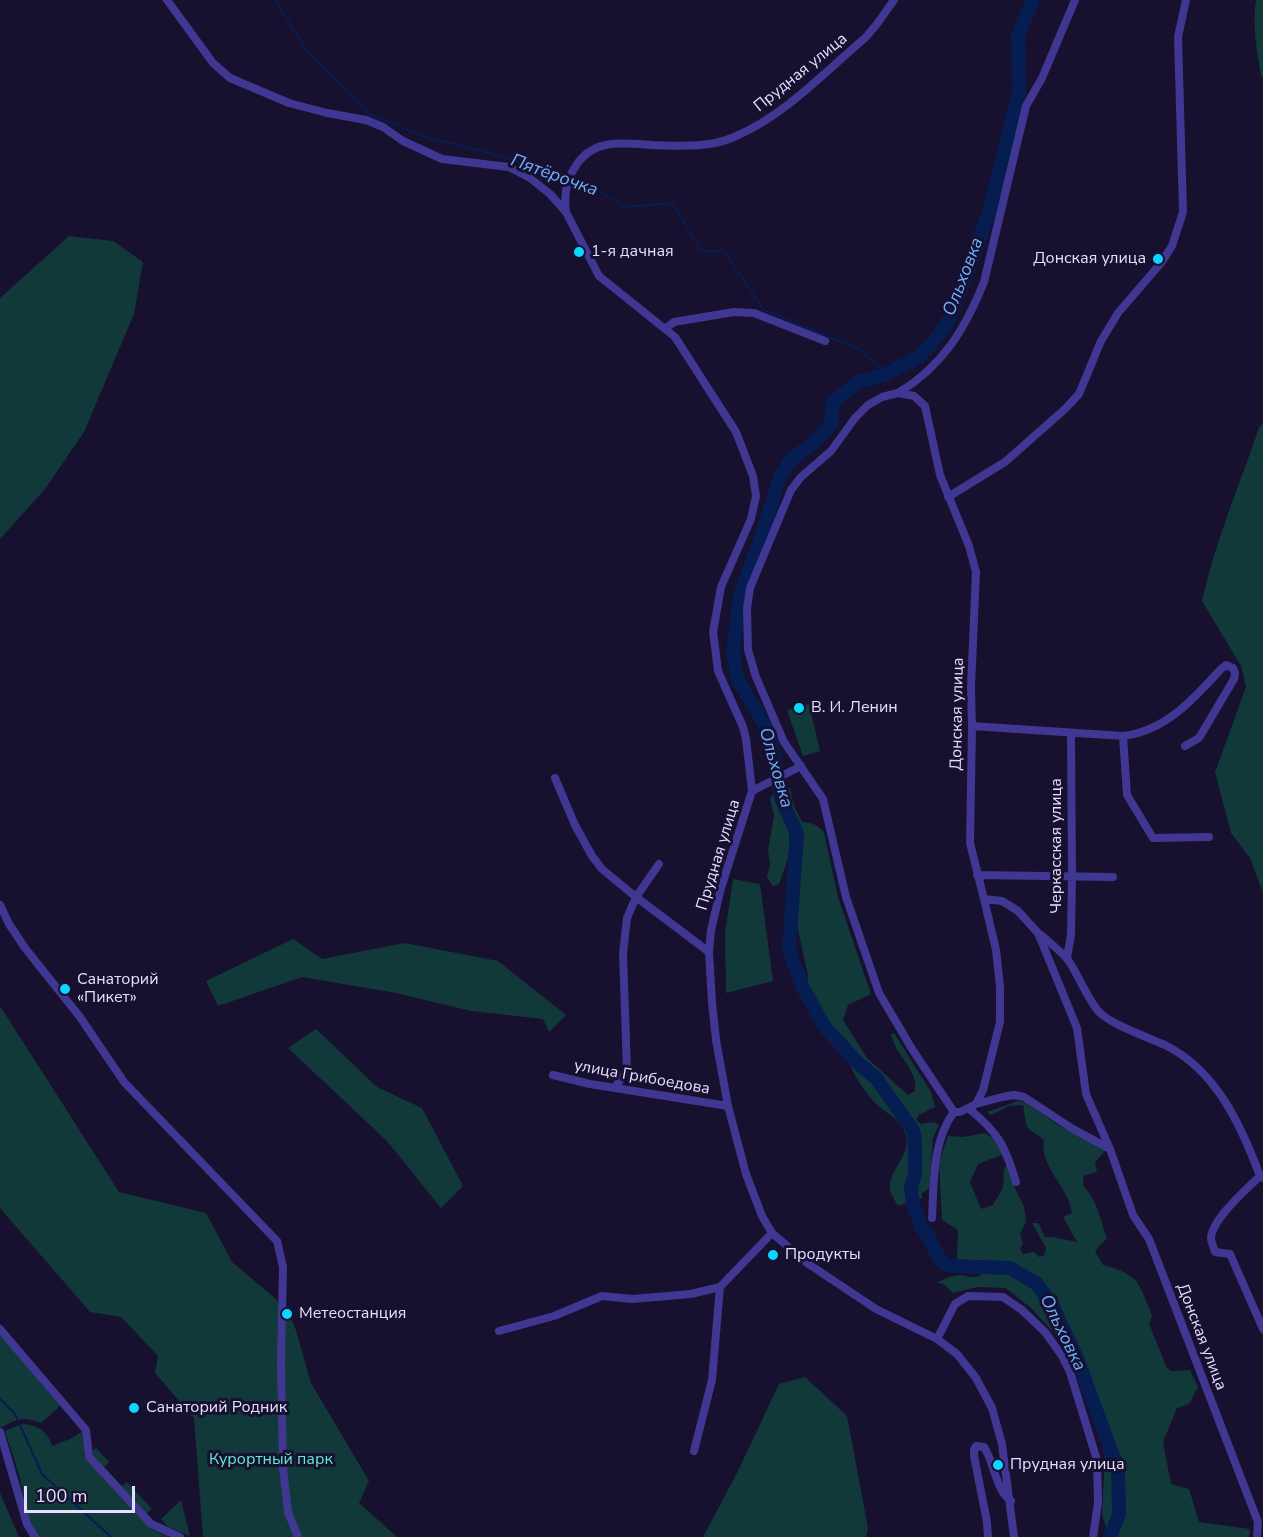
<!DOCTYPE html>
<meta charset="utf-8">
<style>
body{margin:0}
#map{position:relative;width:1263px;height:1537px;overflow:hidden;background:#17102f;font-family:"Nunito Sans",sans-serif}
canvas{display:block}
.scale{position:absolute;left:24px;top:1486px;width:111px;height:27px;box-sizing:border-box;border:3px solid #e4deff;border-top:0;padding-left:8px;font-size:18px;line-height:21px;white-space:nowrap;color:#e4deff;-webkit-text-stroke:4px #17102f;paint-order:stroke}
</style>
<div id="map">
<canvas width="1263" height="1537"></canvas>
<div class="scale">100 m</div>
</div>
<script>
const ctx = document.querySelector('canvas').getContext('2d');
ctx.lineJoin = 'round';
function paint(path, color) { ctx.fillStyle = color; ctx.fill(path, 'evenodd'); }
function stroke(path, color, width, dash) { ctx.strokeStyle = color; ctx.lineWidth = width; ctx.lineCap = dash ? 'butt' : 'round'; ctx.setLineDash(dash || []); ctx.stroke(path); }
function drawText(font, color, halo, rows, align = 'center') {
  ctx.font = font + ' "Nunito Sans",sans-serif'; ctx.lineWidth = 6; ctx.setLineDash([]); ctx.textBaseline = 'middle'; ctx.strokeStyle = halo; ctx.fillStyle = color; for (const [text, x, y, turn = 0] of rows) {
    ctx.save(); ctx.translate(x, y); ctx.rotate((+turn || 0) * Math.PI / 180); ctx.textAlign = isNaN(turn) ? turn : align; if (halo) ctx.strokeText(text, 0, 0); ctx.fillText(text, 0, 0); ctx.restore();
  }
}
paint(new Path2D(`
 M1256,0H1263V78L1261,76C1257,52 1252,25 1256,0Z
 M69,236L113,241L143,262L134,314L84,432L45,489L0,539V298Z
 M1263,423V893L1250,858L1231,833L1215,772L1246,687L1241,666L1202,601C1215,542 1239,486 1259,428Z
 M809,704L820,751L803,756L787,710Z
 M790,788L794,806L802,822C812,822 817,825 824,832L838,897L871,994L848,1005L843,1020L867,1058L908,1095L915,1091C919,1070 894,1054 891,1034L894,1033L931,1092L935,1107L919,1115L916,1120L921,1124L934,1122L939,1125L933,1138L929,1189L922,1193V1198L898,1206C896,1202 891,1195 890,1190C888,1169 914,1153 905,1133C900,1119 890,1116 880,1107C865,1095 845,1063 845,1044L827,1023L806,985L808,975L795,917L801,838L783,789Z
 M773,794C785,808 792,834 789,852C788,861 782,874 779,884L773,886L767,877L770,865L768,850L774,816L770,799Z
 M733,879L760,884L773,981L726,993L725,933Z
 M293,939L322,959L405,943L498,961L566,1015L549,1032L543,1019L471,1011L396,993L302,977L218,1006L206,981Z
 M0,1006L119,1192L206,1213L232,1262L276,1299L294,1324L311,1383L369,1481L359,1503L397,1537H203L194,1418L155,1373L158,1356L121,1317L90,1312L0,1208Z
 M316,1029L377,1087L422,1108L463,1186L441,1208L387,1141L288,1048Z
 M1018,1101L1026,1103L1058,1125L1106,1150L1095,1162L1097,1172L1083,1176L1084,1187C1097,1199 1101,1222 1107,1238L1095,1251L1103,1265C1139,1274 1139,1283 1152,1316L1149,1324L1167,1368L1171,1371L1190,1370L1198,1387L1189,1404L1177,1408L1163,1442L1171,1484L1189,1489L1199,1522L1250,1529L1249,1537H1106L1108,1533L1102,1514L1105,1457L1099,1433L1104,1423L1075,1348L1065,1345L1032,1309L1006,1288L978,1287L953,1293L943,1284L937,1283C942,1279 954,1275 960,1275C975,1277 980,1282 987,1264L957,1262L958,1230L942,1220L939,1162L948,1136L963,1137L985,1133L995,1140L1004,1154L978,1164L970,1182L981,1209L993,1205L1003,1188L1004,1169L1008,1164L1014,1186L1024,1207L1026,1222L1020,1234L1023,1244L1020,1249L1023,1254L1034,1252L1039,1257L1044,1255L1046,1248L1032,1223H1038L1045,1237H1053L1077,1242L1063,1217L1072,1213C1069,1187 1039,1166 1044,1141C1039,1135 1037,1135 1031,1131C1024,1126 1025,1113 1023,1105L1009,1106L991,1115L987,1112Z
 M0,1333L60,1406L41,1423C23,1415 16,1420 0,1428Z
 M805,1377L847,1416L868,1528L866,1537H703L737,1473L779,1384Z
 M22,1424C37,1425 48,1431 52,1446L70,1439L82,1432L85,1457L151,1529L168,1537H38C25,1516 25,1499 19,1475C15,1460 9,1445 5,1431Z
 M96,1448L109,1462L104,1467L122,1486L127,1482L152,1509L146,1514L92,1456L91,1452Z
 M0,1493L19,1537H0Z
 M181,1500L190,1536L167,1526L161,1519Z`), '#12393a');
stroke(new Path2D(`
 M275,0L308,52L369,114L428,138L483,151L567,178
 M572,180L594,188L624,207L673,203L701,251H724L764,310L859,349L886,374
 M0,1399L15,1414L42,1474L111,1537`), '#061d52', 2);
stroke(new Path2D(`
 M1033,0L1018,34L1019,92L990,209L975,253L949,320L935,340L918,358L886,374L856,383L832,404V423L818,439L790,461L780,477L761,538L740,595L733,654L738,680L770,734L781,798L797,834L789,950L803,988L824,1026L859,1064L876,1078L913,1130L915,1141V1174L911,1188L913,1204L922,1228L927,1234L938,1256L941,1261L950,1266L1010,1268L1037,1284L1052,1305L1076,1356L1118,1469L1119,1514L1110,1537`), '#061d52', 14);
stroke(new Path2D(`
 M167,0L213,63L230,78L289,103L327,113L366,120L383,127L403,141L442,159L509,167L530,178L550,194L566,212L599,276L675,337L736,432L753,476L756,496L751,519L721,587L713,632L718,671L743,727L746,739L752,791L721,888L711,930L709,952L712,1002L716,1040L728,1106L746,1174L762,1216L772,1233L807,1263L876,1309L937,1339L957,1354L976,1378L992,1408L1002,1444L1014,1537
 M566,212C564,193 566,180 577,164C595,138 625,143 652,145C679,146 710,148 734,137C784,116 825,72 866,37L877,24L894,0
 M666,328L674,322L734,312L754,313L825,341
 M898,393C943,366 965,329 984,282L1026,106L1042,78L1075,0
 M948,497L1005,462L1065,409L1079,394L1101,341L1118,313L1161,263L1172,246L1183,212L1178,37L1186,0
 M972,726L1123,736C1165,731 1193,700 1220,670L1226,665L1233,668L1235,673L1234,679L1199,738L1185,746
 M1123,736L1127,795L1153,838L1209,837
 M555,778L575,825L592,856L602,869L636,897L709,952
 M752,791L801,766
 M977,875L1113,877
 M0,905L9,924L25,948L80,1017L124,1082L277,1241L283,1267L281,1363L283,1468L288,1512L298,1537
 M1041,935C1050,943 1061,951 1068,960C1078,974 1088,1000 1099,1012C1112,1025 1147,1037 1165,1045C1216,1070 1241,1125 1260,1176L1263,1178
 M1067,958L1071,935L1072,876L1071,733
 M553,1075L590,1084L728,1106
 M615,1087L627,1071L623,953L627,918L636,897L659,864
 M976,1104L983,1090L1000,1022V986L996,950L984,899
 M968,1108C999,1133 1005,1146 1016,1182
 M954,1112L912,1049L879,993L846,897L823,799L784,742L756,677L748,650L747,609L750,588L791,490L801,477L831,451L855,418L868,405L882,397L898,393L914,396L925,406L940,475L969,546L976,572L971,687L972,726L970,843L984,899L1002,901L1018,911L1038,933L1077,1028L1086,1094L1110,1149L1133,1215L1149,1239L1258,1522L1257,1537
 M1260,1176C1247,1189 1212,1219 1211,1238C1211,1242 1214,1248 1215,1252L1230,1254L1263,1329
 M932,1218C934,1183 932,1141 954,1112H960L976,1104L1002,1097L1014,1095L1024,1097L1073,1129L1110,1149
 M0,1329L86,1430L89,1457L151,1524L180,1537
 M499,1331L554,1316L602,1296L632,1299L691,1294L720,1287
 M937,1339L955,1304L968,1296L1003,1297L1022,1310L1045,1332L1062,1356L1070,1372L1097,1460L1098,1503L1093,1537
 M0,1432L27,1524L35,1537
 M694,1451L712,1380L720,1287L772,1233
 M988,1537L987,1522L974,1456V1450L976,1446L984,1447C995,1464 995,1489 1011,1501`), '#403792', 8);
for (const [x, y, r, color] of [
 [579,252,6,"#0ad7ff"],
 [1158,259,6,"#0ad7ff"],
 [799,708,6,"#0ad7ff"],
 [65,989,6,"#0ad7ff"],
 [773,1255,6,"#0ad7ff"],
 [287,1314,6,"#0ad7ff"],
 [134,1408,6,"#0ad7ff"],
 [998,1465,6,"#0ad7ff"]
]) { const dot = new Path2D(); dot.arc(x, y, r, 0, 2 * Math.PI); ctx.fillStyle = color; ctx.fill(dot); stroke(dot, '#17102f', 2); }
drawText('16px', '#e4deff', '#17102f', [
 ["Прудная улица",801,73,-39],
 ["Донская улица",958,714,-89],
 ["Черкасская улица",1057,846,-90],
 ["Прудная улица",719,855,-73],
 ["улица Грибоедова",642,1078,10],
 ["Донская улица",1201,1337,69]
]);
drawText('16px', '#e4deff', '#17102f', [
 ["1-я дачная",591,252],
 ["Донская улица",1146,259,"right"],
 ["В. И. Ленин",811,708],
 ["Санаторий",77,980],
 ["«Пикет»",77,998],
 ["Продукты",785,1255],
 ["Метеостанция",299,1314],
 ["Санаторий Родник",146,1408],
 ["Прудная улица",1010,1465]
], 'left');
drawText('16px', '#5eebd1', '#17102f', [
 ["Курортный парк",271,1460]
]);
drawText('italic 18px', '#6cb1ff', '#17102f', [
 ["Пятёрочка",554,176,20],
 ["Ольховка",964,277,-69],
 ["Ольховка",775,768,74],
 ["Ольховка",1062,1333,64]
]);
</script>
